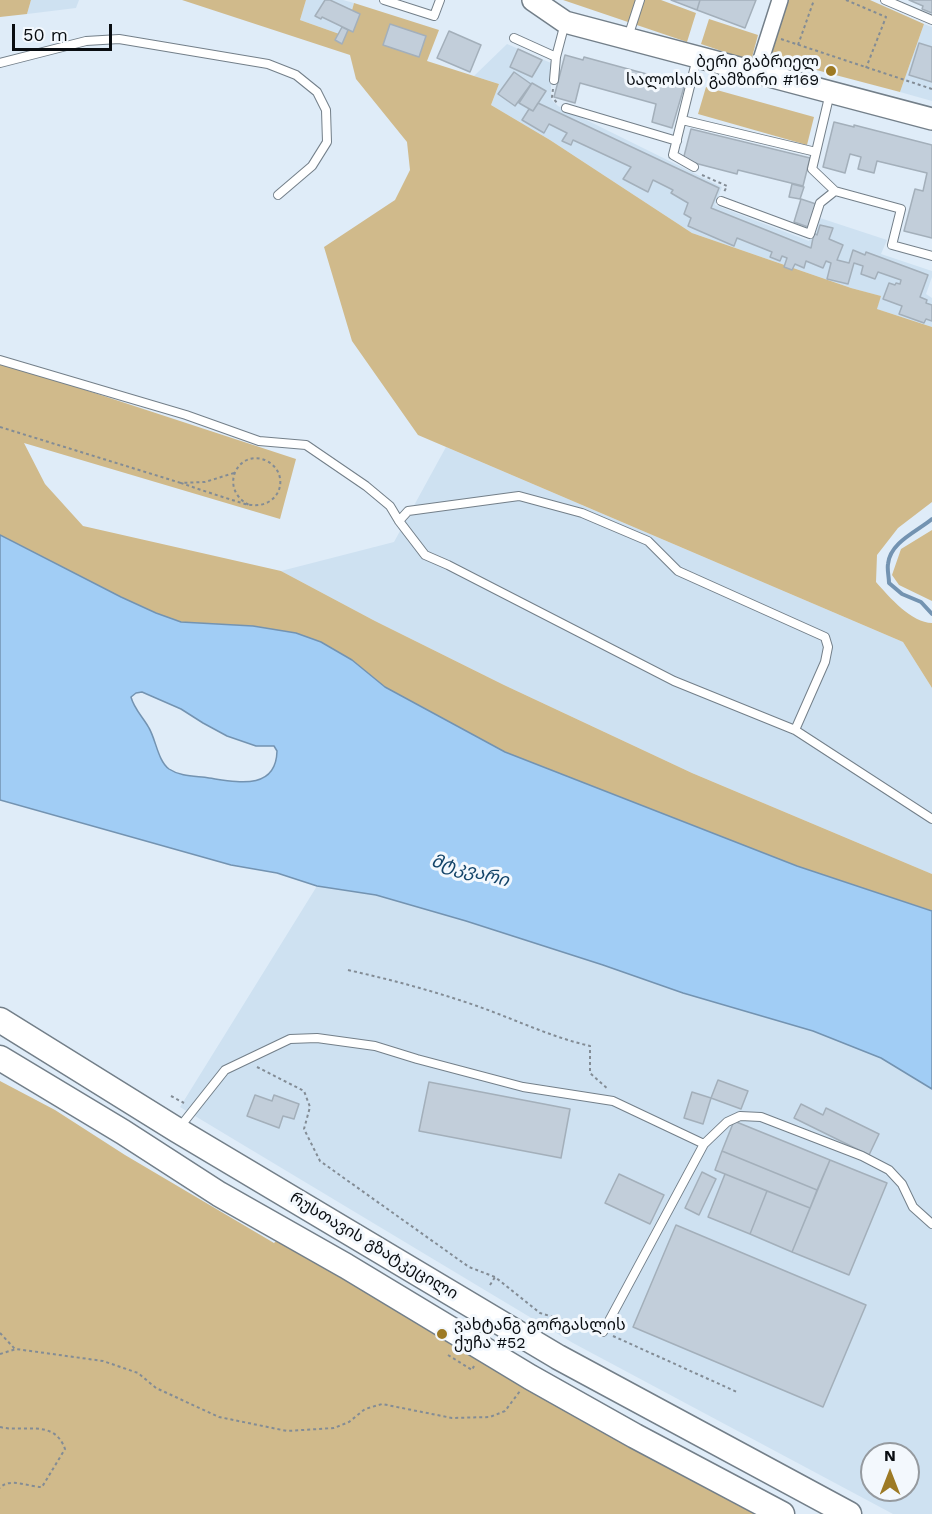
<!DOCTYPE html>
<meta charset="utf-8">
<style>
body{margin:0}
#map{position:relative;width:932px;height:1514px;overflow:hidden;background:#dfecf8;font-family:"Work Sans",sans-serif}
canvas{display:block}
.north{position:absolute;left:860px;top:1442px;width:60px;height:60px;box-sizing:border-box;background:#f3f8fd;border:2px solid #959a9f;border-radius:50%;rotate:0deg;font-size:16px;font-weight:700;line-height:24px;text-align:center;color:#090d11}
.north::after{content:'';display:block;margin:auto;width:21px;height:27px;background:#9d7a25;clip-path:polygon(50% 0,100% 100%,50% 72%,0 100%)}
.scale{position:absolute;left:12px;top:24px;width:100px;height:27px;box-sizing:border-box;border:3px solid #090d11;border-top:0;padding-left:8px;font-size:18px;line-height:21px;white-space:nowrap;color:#090d11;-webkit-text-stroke:4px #f3f8fd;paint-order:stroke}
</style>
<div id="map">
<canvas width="932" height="1514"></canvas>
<div class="north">N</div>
<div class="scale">50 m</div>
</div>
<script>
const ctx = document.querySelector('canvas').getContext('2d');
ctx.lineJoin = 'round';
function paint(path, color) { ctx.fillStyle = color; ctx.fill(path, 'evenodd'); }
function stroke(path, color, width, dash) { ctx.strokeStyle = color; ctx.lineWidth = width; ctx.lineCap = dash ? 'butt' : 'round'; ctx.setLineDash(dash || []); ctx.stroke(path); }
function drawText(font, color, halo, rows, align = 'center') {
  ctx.font = font + ' "Work Sans","Noto Sans Georgian",sans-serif'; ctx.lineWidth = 6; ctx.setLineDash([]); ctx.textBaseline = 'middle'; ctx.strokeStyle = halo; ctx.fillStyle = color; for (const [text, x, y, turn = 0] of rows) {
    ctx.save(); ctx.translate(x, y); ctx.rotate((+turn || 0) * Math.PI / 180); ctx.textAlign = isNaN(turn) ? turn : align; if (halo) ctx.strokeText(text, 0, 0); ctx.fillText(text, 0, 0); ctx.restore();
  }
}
paint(new Path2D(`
 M31,0H79L76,8L27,14Z
 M306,0H343L354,3L345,36L300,20Z
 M924,24L932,27V101L900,92Z
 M507,44L551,63V99L558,106L722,187L715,205L809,241L817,217L887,240L881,254L932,271V277L926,294L932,298V327L877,309L880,296L851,288L692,233L550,140L491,105L499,84L474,76Z
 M446,447L903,642L932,688V874L692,773L504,685L375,621L281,571L394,542Z
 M317,886L376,895L466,921L603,965L683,993L813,1030L881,1058L932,1089V1514H893L573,1343L180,1107ZM872,1454H908V1490H872Z`), '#cee1f1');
paint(new Path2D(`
 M0,0H31L27,14L0,17Z
 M182,0H306L300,20L345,36L354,3L439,30L427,61L499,84L491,105L550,140L692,233L851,288L881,296L877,309L932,327V502L898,528L877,555L876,582C889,597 912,623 932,623V688L903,642L418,435L352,341L324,247L395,200L410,170L407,142L356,79L350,55Z
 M563,0H661L696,13L687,42Z
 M784,0H870L924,24L900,92L767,57Z
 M709,19L758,35L751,61L701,44Z
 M706,87L814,117L807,145L698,114Z
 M0,362L296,459L280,519L24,443L45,484L83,526L281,571L375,621L504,685L692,773L932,874V911L797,866L505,752L385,687L352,660L321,642L296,633L253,626L181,622L156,613L121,597L0,535Z
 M932,530V601L899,585L892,575L901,549Z
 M0,1081L55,1110L125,1155L274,1243L280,1237L757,1514H0Z`), '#d0ba8b');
const water = new Path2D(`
 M0,535L121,597L156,613L181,622L253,626L296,633L321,642L352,660L385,687L505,752L797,866L932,911V1089L881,1058L813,1031L683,993L603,965L466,921L376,895L317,886L277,873L231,865L0,800ZM142,692L181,709L203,723L227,736L256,746H274L277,751C276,791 237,782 209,778C196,776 181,777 169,769C158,761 156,740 149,728C143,717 134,709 131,697L136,693Z`);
paint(water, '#a1cdf5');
stroke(water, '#7393b1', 1.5);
stroke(new Path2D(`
 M932,519C918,531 890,542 888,564C887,570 889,577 889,583L902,594L921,602L932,614`), '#7393b1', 4);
const building = new Path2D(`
 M325,0H330L360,14L353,32L322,17L321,19L315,16Z
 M671,0H700L697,10Z
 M700,0H756L745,28L697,10Z
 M909,0H932V13L922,9L923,6Z
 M390,24L426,36L419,57L383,45Z
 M342,27L348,30L342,44L335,40Z
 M449,31L481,45L470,72L437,58Z
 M919,43L932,47V82L909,75Z
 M518,49L542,60L532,77L510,67Z
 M565,55L583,60L584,57L665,79L664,81L684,87L672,128L652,122L656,104L580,83L575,103L554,97Z
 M514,72L531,84L515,106L498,94Z
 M532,83L546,91L533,111L519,103Z
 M538,103L719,188L711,208L811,248L814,233L817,235L820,225L833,228L829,239L843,245L837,260L849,263L853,250L865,255L866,252L928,275L920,297L927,300L926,303L932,305V321L926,319L924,323L899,314L902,306L883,299L889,283L895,285L896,283L900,284L901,280L878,272L875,279L861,274L863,266L854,263L848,284L827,279L831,263L826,261L823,268L806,261L804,268L795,264L792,270L784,267L787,258L782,256L780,261L770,257L772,252L737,238L734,246L688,226L691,218L684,214L688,203L671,193L673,190L653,180L648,192L623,179L631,167L573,140L571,145L562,141L567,133L549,124L544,133L522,120L529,109L533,111Z
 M834,122L854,127V125L932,145V238L904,231L915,189L923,191L927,173L877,161L874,173L858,169L861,157L850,154L845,173L823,167Z
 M691,129L810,158L803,186L738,170L737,174L683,160Z
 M792,184L804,187L800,199L789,197Z
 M801,199L816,204L808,227L794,222Z
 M718,1080L748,1091L741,1109L711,1098Z
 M429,1082L570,1109L561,1158L419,1131Z
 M692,1092L711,1098L703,1124L684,1118Z
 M255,1095L272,1101L274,1095L299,1104L294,1119L283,1116L279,1128L247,1116Z
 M801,1104L823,1115L826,1108L879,1134L869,1155L794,1118Z
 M734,1121L830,1160L817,1190L722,1151Z
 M722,1151L817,1190L810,1208L715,1170Z
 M830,1160L887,1183L849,1275L792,1252Z
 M702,1172L716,1179L699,1215L685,1208Z
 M619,1174L664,1195L650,1224L605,1203Z
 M725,1174L767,1191L750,1234L708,1217Z
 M767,1191L810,1208L792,1252L750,1234Z
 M676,1225L866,1305L823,1407L633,1327Z`);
paint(building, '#c2ceda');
stroke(building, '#a3afba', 1.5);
const service = new Path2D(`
 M384,0L434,16L440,0
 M885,0L932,20
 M628,37L640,0
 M514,38L556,57
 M0,63L86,41L119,39L268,64L296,75L317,92L326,110L327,142L312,166L278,195
 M554,80L556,57L565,23
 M830,93L812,169L835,191L901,209L892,245L932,256
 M566,108L677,141
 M682,120L816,152
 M694,167L673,155L697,58
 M721,201L810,234L820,203L835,191
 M0,360L186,415L259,441L306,445L366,486L390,506L399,521L425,555L448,565L674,681L795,730L932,819
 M399,521L408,511L519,496L582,513L648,541L678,571L825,637L828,647L825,662L795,730
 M179,1128L225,1070L290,1039L317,1038L375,1046L417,1059L523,1087L613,1101L704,1144
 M603,1332L704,1144L727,1122L740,1116L761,1117L862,1156L889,1170L902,1184L913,1207L932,1224`);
const minor = new Path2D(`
 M757,72L780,0`);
const secondary = new Path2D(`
 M533,0L565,22L932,119`);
const trunk = new Path2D(`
 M0,1020L177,1130L558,1357L849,1514
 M0,1058L123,1132L219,1194L346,1266L530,1377L635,1436L782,1514`);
stroke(service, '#737f89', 10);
stroke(minor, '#737f89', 18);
stroke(secondary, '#737f89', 24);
stroke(trunk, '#737f89', 27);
stroke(new Path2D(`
 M846,0L886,17L866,68
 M781,39L932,89
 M798,45L814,0
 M553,89L552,97L558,104
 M702,175L727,186L724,192
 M0,427L181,483
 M234,473L205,482L181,483C201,490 222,497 242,503C279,515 293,475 267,461C239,447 217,488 249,505
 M348,970C392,980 434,991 477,1006C514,1019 551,1037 590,1046V1073L608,1089
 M257,1067L304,1091L310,1107L304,1129L320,1161L469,1267L495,1277L540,1313L594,1329
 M171,1096L184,1103
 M490,1285L495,1277
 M0,1333L15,1349
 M613,1336L737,1392
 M0,1354L16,1349L103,1361L138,1373L156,1388L219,1417L287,1431L334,1428L349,1422L365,1409L382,1404L452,1418L490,1417L505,1411L520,1391
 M448,1355L472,1370L474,1366
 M0,1427C23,1433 54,1418 65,1449L42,1487C29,1487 9,1477 0,1488`), '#838c95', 2, [3, 3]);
stroke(service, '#fff', 8);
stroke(minor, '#fff', 15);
stroke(secondary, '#fff', 21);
stroke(trunk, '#fff', 24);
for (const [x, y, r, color] of [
 [831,71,6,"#9d7a25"],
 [442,1334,6,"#9d7a25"]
]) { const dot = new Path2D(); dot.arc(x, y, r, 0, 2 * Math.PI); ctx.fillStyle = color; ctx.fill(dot); stroke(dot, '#f3f8fd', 2); }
drawText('16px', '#090d11', '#f3f8fd', [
 ["ბერი გაბრიელ",819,62],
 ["სალოსის გამზირი #169",819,80],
 ["ვახტანგ გორგასლის",454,1325,"left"],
 ["ქუჩა #52",454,1343,"left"]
], 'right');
drawText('16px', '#090d11', '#f3f8fd', [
 ["რუსთავის გზატკეცილი",374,1246,31]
]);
drawText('italic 18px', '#134469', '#f3f8fd', [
 ["მტკვარი",470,871,15]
]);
</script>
